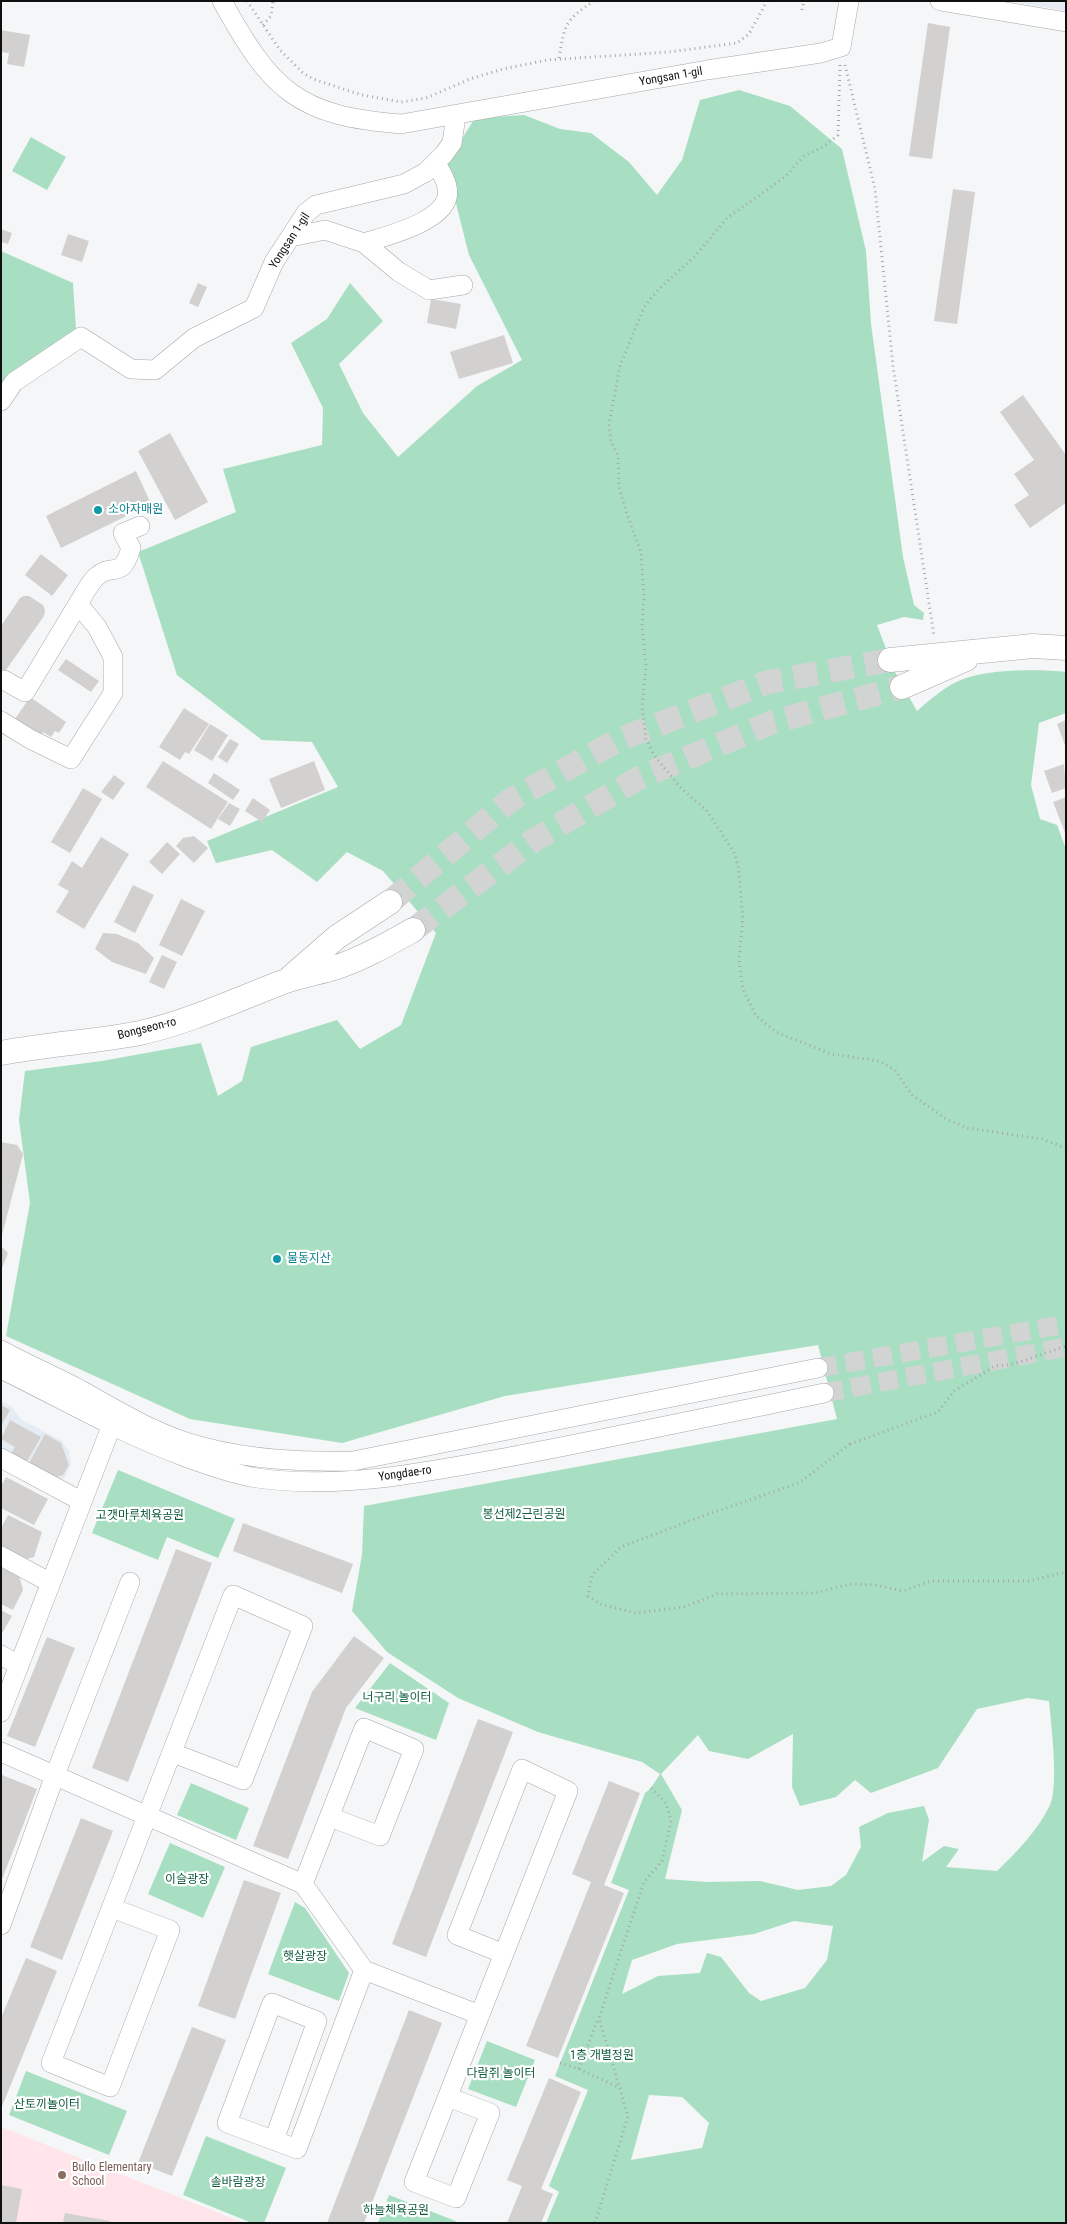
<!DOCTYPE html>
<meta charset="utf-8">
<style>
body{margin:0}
#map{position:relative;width:1067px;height:2224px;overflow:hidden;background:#f4f6f7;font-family:"Roboto Condensed",sans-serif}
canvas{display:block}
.frame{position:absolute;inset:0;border:2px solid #0f1010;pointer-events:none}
</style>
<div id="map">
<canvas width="1067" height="2224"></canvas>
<div class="frame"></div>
</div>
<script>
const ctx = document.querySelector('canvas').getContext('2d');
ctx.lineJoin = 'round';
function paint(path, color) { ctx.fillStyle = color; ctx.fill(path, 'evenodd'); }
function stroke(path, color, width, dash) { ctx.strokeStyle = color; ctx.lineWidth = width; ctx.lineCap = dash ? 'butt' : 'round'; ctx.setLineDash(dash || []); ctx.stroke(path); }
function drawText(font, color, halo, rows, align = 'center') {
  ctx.font = font + ' "Roboto Condensed","Noto Sans KR",sans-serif'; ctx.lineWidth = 4.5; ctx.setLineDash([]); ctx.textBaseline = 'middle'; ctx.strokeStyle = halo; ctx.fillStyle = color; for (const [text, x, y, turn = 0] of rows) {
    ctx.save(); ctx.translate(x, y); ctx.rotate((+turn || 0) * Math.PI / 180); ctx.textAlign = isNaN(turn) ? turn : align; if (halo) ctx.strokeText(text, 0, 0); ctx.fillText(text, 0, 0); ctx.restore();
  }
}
paint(new Path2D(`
 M1007,1H1066V11Z
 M1,1401L12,1407L22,1420L62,1441L69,1451L71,1464L64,1479L52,1481L1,1453Z`), '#e5ecf3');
paint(new Path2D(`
 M1,2127L244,2223H1Z`), '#ffe4ea');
paint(new Path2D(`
 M739,90L790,106L842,149L866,251L871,324L903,557L914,605L924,613L923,620L904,617L877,625L894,670L917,711C931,699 944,687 961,680C986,669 1039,669 1066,672V713L1039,723L1031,785L1040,819L1057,825L1066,849V2223H546L559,2192L549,2186L588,2090L555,2076L629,1890L611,1883L645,1793L651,1788L660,1774L642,1762L538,1732L458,1698L387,1652L352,1611L362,1555L364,1506L837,1419L818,1345L505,1396L342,1443L190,1419L6,1336L30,1203L19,1120L25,1071L102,1061L201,1043L218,1096L242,1081L251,1047L337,1020L360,1049L401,1025L436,933L383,871L347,852L317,882L272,850L216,863L207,841L338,787L312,742L262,740L177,675L138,552L236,512L223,469L322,445L323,408L291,343L327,319L350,283L383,321L339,364L363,413L398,457L477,386L522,360L469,255L446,164L475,118L524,115L560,129L591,133L629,162L657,195L682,160L700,100ZM1028,1698L1049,1701C1051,1724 1059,1785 1050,1805C1038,1830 1017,1852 997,1871L946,1867L959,1849L944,1846L922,1862L929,1820L924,1806L888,1813L859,1827L861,1847L846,1875L831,1886L798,1890L760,1881L707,1882L665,1879L682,1810L661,1774L698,1735L709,1751L748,1759L793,1734L792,1787L800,1806L836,1797L855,1780L871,1793L938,1768L977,1709ZM794,1921L833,1926L827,1960L805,1988L761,2001L749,1993L721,1957L707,1953L700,1973L658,1976L622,1994L632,1960L677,1944L754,1934ZM649,2095L682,2097L709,2123L702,2148L631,2160Z
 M31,137L66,157L47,190L12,171Z
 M1,251L73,283L76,329L1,383Z
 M118,1470L235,1519L218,1558L167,1537L158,1560L92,1533Z
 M390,1663L449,1703L436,1740L355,1708Z
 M191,1783L249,1808L236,1840L177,1815Z
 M170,1843L225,1867L203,1918L148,1894Z
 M295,1902L305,1908L349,1973L339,2001L268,1974Z
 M487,2041L535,2060L516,2107L468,2089Z
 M26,2071L127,2111L109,2155L9,2115Z
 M206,2136L286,2168L264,2223H252L183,2195Z
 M389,2195L453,2220L459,2223H378Z`), '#a8dfc2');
paint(new Path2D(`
 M928,23L950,27L932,159L909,156Z
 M1,30L30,35L24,67L7,64L9,53L1,52Z
 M953,189L975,192L957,324L934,321Z
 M1,229L12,233L8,244L1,242Z
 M68,234L89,241L82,262L61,255Z
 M198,283L207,287L198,307L189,303Z
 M431,299L461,304L456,329L427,323Z
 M504,335L513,363L459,379L450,352Z
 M1023,395L1066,455V503L1030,528L1014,505L1029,495L1014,474L1034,460L1000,412Z
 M170,433L208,502L175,520L138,451Z
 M136,471L151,504L61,548L46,516Z
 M41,554L68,575L52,596L25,575Z
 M24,596H29L43,605L45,610L44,616L1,677V626L20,598Z
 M66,659L99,681L91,692L58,670Z
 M30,697L66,722L59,733L55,731L51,737L43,732L41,736L15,719Z
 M184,708L209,724L189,754L185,752L180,760L159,747Z
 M1066,720V748L1057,724Z
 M210,724L228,735L212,761L194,750Z
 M230,739L239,744L227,763L218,757Z
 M163,761L228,802L211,829L146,787Z
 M314,761L325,790L281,808L269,779Z
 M1064,764L1066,788L1052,793L1044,771Z
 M214,773L240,790L233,800L208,783Z
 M114,775L125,783L113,800L101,792Z
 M83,788L102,799L70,853L51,842Z
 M1066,797V835L1053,802Z
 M253,798L270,810L262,822L245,811Z
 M229,803L240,809L230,826L218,819Z
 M194,836L208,848L194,863L176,846L183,838Z
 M101,837L129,854L84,929L56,912L69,891L58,885L72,861L82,868Z
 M167,842L180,854L162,874L149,862Z
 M133,885L154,895L135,933L114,922Z
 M181,899L205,911L182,956L159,945Z
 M103,933L117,934L138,943L154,958L146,974L112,962L95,949Z
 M162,955L177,962L164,989L149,982Z
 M1,1142L17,1145L23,1154L2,1235Z
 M1,1246L8,1253L1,1271Z
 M1,1405L10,1410L1,1426Z
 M10,1420L41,1437L26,1463L11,1454L15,1447L1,1439Z
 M45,1434L61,1443L69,1465L63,1475L52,1478L28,1465Z
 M6,1477L48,1499L34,1525L1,1508V1486Z
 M8,1515L42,1532L34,1557L27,1559L1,1546V1528Z
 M243,1523L353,1564L342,1593L233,1551Z
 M176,1549L212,1563L128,1782L92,1768Z
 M1,1566L19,1575L23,1590L13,1610L1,1604Z
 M1,1610L12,1616L1,1635Z
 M354,1636L384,1658L346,1708L288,1859L253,1846L312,1692Z
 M47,1637L75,1648L35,1747L7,1736Z
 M478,1719L513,1732L426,1957L392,1944Z
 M2,1775L37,1789L1,1882V1777Z
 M609,1781L640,1793L604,1885L624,1893L558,2058L526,2046L591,1882L572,1874Z
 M81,1818L113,1831L62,1960L30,1947Z
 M244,1880L281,1893L235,2019L198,2006Z
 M26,1958L57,1971L1,2109V2018Z
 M409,2010L442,2023L364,2223H327Z
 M192,2027L226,2040L172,2176L138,2163Z
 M549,2078L581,2092L541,2189L553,2194L541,2223H507L522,2186L507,2180Z
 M1,2185L22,2189L16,2223H1Z
 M65,2213L110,2221L109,2223H63Z`), '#d2d1d0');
stroke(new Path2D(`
 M818,1368L1066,1324
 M824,1393L1066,1347`), '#d2d4d4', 19, [19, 9]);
stroke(new Path2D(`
 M390,902L509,801L618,740L768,682L890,660
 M413,930L534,840L639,778L773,722L902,687`), '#d2d4d4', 24, [24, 12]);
const minor = new Path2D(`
 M222,1C271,90 297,116 401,124L707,70L821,53L841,47L849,1
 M940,1L1066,22
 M291,237L325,230L364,243L399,272L429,290L463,285
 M364,243C386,236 455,220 447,187C446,179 439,170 436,162
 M1,401L14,382L81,337L131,369L155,370L194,338L254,308L274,262L306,213L316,205L404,184L426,172L444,154L452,143L456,116
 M78,604C83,596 89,584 96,577C113,561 121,582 131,548L123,533L140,526
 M1,721L30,739L71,759L113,693V657L97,627L78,604L25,692L4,680
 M1,1350C27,1364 54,1376 79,1389C119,1411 158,1436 203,1447C253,1460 302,1462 353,1461L818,1368
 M1,1369C63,1399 118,1432 183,1456C207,1465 232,1474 257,1478C342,1490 426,1472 509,1457C614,1437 719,1415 824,1393
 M1,1458L81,1501
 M1,1556L51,1583
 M1,1655L18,1665
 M1,1712L111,1427
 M1,1752L303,1884L364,1970L480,2015
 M303,1884L364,1728L414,1749L380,1836L330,1817
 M112,1908L170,1930L110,2087L51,2063L233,1595L303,1626L243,1780L173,1753
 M1,1925L55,1775L130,1582
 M448,2097L490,2113L456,2198L414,2182L568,1791L522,1769L457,1935L504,1954
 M274,2140L317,2021L272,2003L227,2123L297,2149L364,1970`);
const major = new Path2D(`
 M890,660L1033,646L1066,648
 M902,687L966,659
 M291,977L337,937L390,902
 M1,1053C47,1044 94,1042 140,1033C189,1022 236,1000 283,982C300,976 317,973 334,968C362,959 388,944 413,930`);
stroke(minor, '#a6a7a9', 20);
stroke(major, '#a6a7a9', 25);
stroke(new Path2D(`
 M247,1L280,50L303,73L313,79L362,95L401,102L426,98L470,79L503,69L547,60L669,52L737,43L749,34L767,1
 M802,10L804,1
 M263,25L271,16L273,1
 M559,58C565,24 564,21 594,1
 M840,65L838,135L823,147L804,156L785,177L727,218L695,256L658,290L644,307L620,366L609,424L611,442L618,455L619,486L626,511L641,553L644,596L642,626L646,667L642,708L646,739L654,755L678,785L707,811L734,852L738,865L743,918L739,960L743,989L756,1016L776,1032L831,1054L879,1061L895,1070L912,1095L946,1119L967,1128L1042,1139L1066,1148
 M845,65L875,189L893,366L934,636
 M850,1444L799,1483L708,1514L621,1547L592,1575L588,1596L600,1604L636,1613L684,1607L717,1594L815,1593L850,1584L875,1585L903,1591L931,1581H1029L1066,1572
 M850,1444L938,1412L954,1391L995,1366L1014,1364L1066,1346
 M560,2063L579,2069L620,2088
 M579,2069L598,2018
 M595,2223L628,2116L599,2018L644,1882L662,1861L671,1821L666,1803L651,1788`), '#a5a7a8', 3, [1, 4]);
stroke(minor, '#fff', 19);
stroke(major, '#fff', 24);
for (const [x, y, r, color] of [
 [98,510,5,"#0f9aa8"],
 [277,1259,5,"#0f9aa8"],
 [62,2175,5,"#8d6e63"]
]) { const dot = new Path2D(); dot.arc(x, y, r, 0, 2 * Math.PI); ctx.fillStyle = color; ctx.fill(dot); stroke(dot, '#fff', 2); }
drawText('12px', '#0f1010', '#fff', [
 ["Yongsan 1-gil",671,77,-10],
 ["Yongsan 1-gil",290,241,-57],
 ["Bongseon-ro",147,1029,-14],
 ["Yongdae-ro",405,1474,-8]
]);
drawText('12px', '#0d838f', '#fff', [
 ["소아자매원",108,510],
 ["물동지산",287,1259]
], 'left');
drawText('12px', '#0f5c3e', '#fff', [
 ["봉선제2근린공원",524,1515],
 ["고갯마루체육공원",140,1516],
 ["너구리 놀이터",397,1698],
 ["이슬광장",187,1880],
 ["햇살광장",305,1957],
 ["1층 개별정원",602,2056],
 ["다람쥐 놀이터",501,2074],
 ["산토끼놀이터",47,2105],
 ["솔바람광장",238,2183],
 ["하늘체육공원",396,2211]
]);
drawText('12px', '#785e54', '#fff', [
 ["Bullo Elementary",72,2168],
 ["School",72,2182]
], 'left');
</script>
